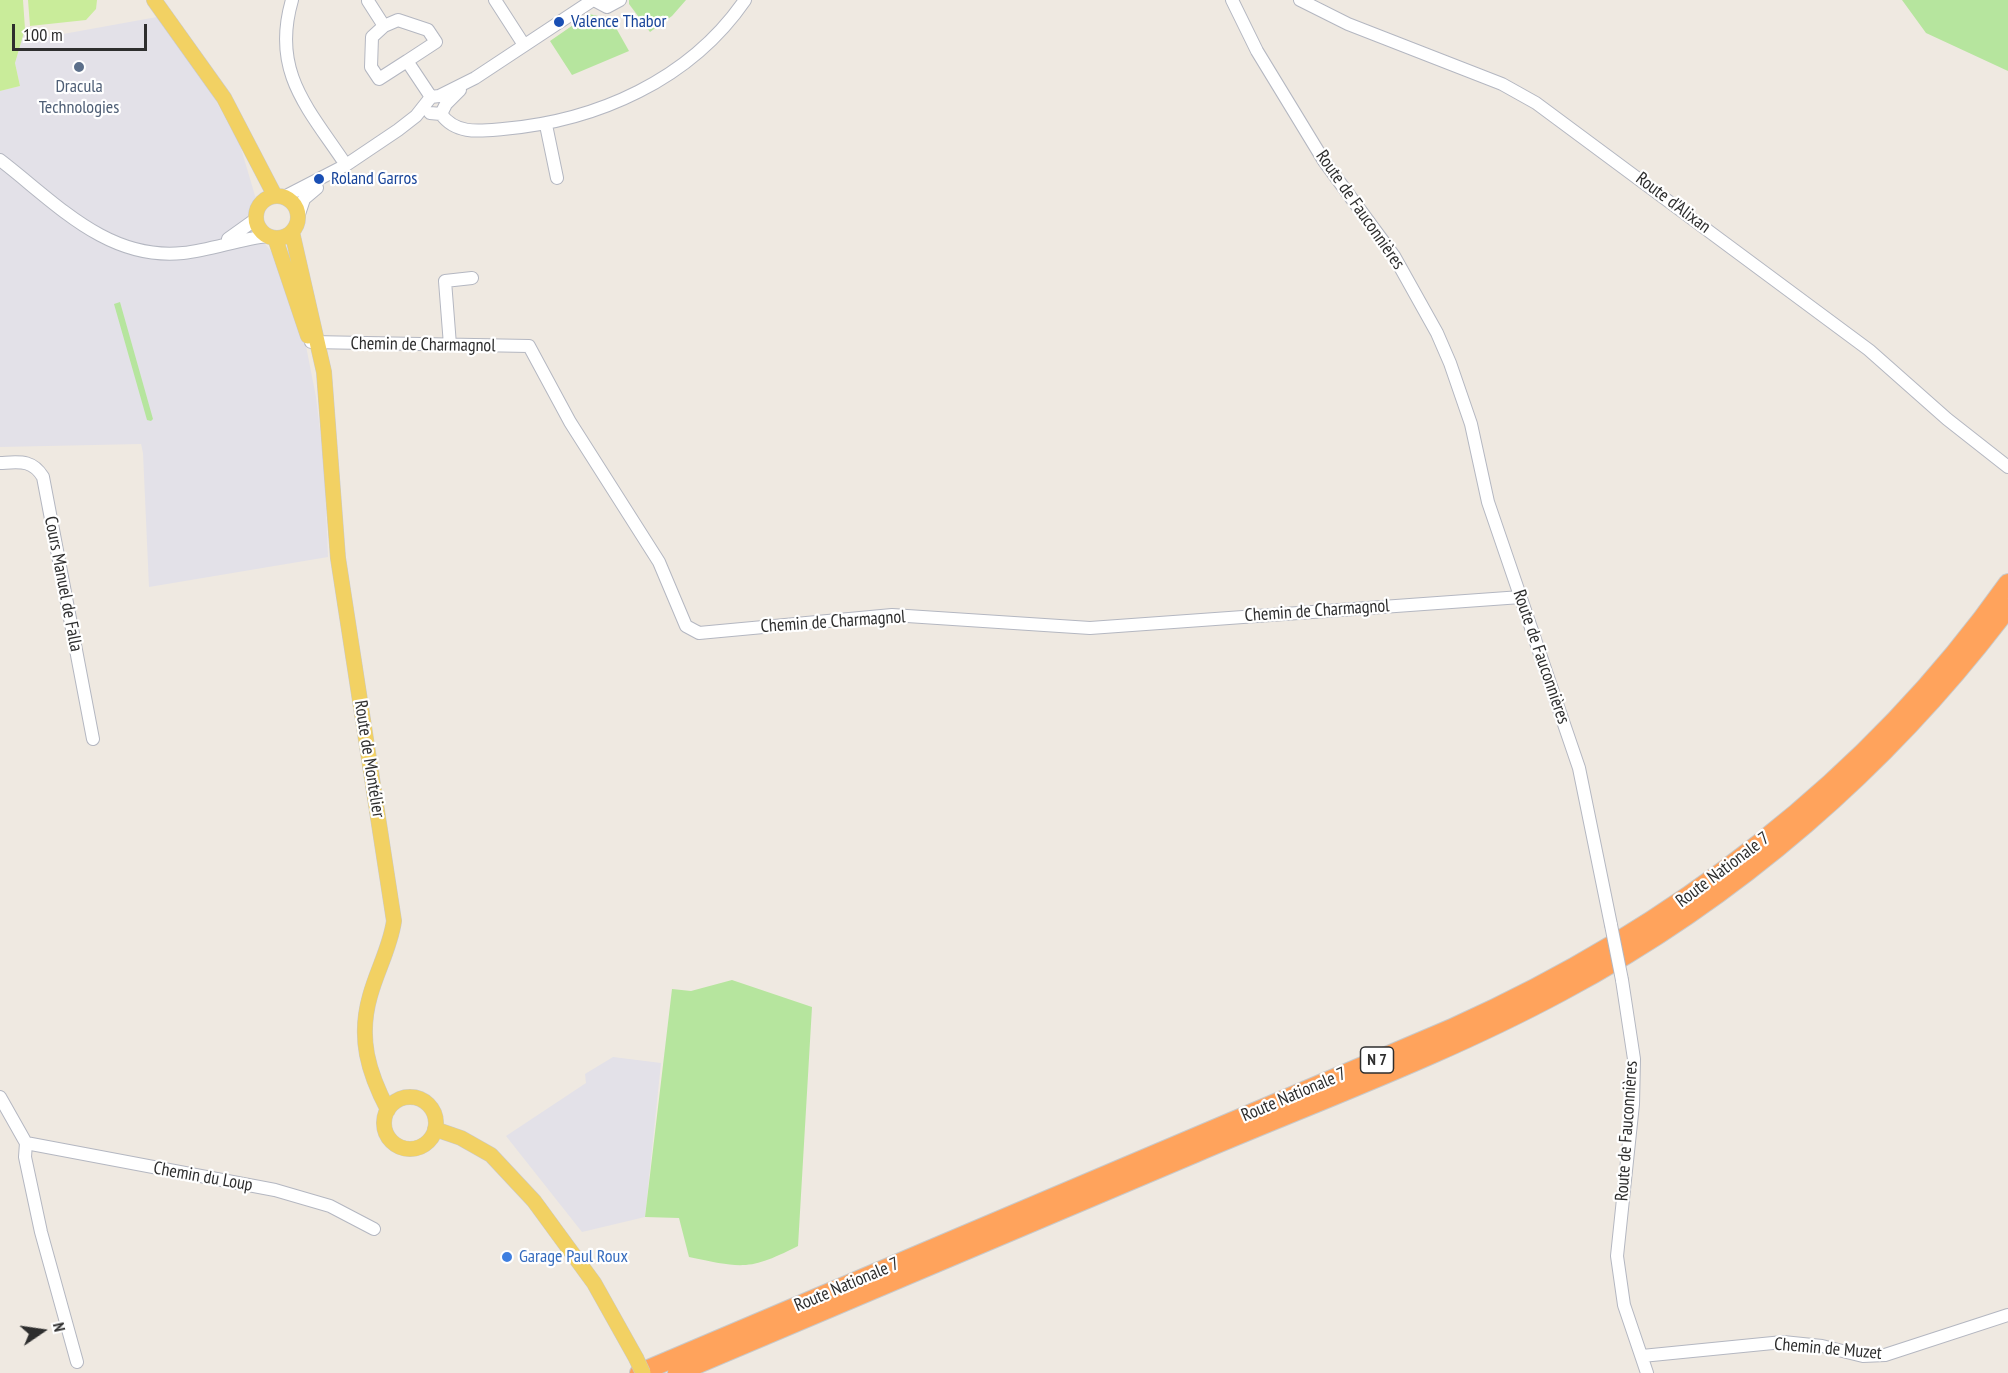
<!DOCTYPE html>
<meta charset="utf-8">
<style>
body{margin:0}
#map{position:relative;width:2008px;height:1373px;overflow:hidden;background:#efe9e1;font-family:"PT Sans Narrow",sans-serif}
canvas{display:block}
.north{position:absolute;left:12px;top:1301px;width:60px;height:60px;-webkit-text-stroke:4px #fff;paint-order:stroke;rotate:77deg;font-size:16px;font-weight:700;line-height:24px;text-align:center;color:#2e2e2e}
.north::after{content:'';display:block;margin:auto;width:21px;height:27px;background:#2e2e2e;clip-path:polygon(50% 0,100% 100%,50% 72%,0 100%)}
.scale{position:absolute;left:12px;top:24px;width:135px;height:27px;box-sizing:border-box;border:3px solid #2e2e2e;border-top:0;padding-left:8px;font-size:18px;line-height:21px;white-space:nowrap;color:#2e2e2e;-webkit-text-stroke:4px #fff;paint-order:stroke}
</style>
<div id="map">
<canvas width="2008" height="1373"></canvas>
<div class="north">N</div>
<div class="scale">100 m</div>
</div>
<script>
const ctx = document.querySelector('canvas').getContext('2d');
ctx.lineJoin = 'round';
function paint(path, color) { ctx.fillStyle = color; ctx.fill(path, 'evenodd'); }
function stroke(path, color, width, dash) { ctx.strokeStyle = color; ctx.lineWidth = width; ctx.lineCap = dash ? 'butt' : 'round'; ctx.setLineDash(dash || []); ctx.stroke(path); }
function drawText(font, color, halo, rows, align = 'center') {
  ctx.font = font + ' "PT Sans Narrow",sans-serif'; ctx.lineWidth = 4.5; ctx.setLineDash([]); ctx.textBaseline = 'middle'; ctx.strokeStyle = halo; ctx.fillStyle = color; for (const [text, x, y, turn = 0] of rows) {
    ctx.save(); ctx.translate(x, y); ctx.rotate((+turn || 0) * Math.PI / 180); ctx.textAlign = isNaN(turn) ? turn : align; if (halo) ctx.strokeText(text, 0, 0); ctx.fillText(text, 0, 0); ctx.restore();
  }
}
paint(new Path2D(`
 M157,17L210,90L240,145L256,199L249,214L253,229L274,255L306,346L316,397L324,463L328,557L149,587L143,453L141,444L0,447V91L20,86L15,63L25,29L41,38Z
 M613,1057L661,1063L645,1217L582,1232L506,1136L586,1083L585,1074Z`), '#e3e1e8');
paint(new Path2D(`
 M629,0H686L672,16L650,32L629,4Z
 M1902,0H2008V71L1926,33Z
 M589,14L611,19L629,51L572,75L550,41Z
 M120,302L153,419L151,421L147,420L114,304Z
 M732,980L812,1007L798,1246C749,1271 742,1268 689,1257L679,1218L645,1217L672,989L691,991Z`), '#b6e59e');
paint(new Path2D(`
 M0,0H23L25,29L15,63L20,86L0,91Z
 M28,0H97L96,9L86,20L30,26Z`), '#c9ec9a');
const minor = new Path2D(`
 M292,0C271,72 308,108 346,165
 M495,0L524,45
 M594,0L607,7L620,0
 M1232,0L1257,51L1324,161L1394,256L1437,333L1450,363L1471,424L1488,502L1579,768L1611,925
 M1300,0L1348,24L1502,84L1536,103L1869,350L1947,419L2008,467
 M368,1L384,26L372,37L371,67L379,79L407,61
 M384,26L398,20L428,30L436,42L407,61L431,97
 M430,113L441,114L446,104L460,90
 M441,114C456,135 480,131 503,129C597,121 690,80 745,0
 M546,125L557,178
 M0,160C55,202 107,261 183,253C212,250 239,239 268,236
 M284,197L346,165L398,130L416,116L431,97L439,96L475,78L593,0
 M298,217L304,199L317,188
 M228,239L256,219
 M311,342L529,346L570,422L659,562L686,626L699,633L892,615L1090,628L1521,597
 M450,345L445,281L472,278
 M0,463C19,462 32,459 43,477L93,739
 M1622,980L1634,1059L1633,1104L1617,1256L1624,1305L1647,1373
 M0,1097L26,1143L25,1157L41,1232L77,1362
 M26,1143L275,1190L330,1206L374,1229
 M1642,1356L1783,1342L1822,1346L1863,1356L1885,1355L2008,1315`);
const major = new Path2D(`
 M154,0L224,98L275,196
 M256 217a21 21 0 1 1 42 0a21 21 0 1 1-42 0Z
 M292,232L324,372L338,558L394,921C390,948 377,970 370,996C358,1038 368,1072 388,1110
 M275,238L308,336
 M384 1123a26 26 0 1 1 52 0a26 26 0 1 1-52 0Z
 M435,1129L461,1138L491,1155L534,1201L594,1283L636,1358`);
const highway = new Path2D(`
 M639,1373L1452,1028C1671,930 1869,780 2008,583
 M677,1373C850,1300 1023,1226 1196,1153C1318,1101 1444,1055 1561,992C1736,899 1889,766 2008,608`);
stroke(minor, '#b4b7c1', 14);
stroke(major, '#c9c9c9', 16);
stroke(highway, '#c9c9c9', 20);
stroke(minor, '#fff', 12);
stroke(major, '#f2d163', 15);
stroke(highway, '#ffa35c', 18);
const minorBridge = new Path2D(`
 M1611,925L1622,980`);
const majorBridge = new Path2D(`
 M636,1358L643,1373`);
stroke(minorBridge, '#b4b7c1', 14, []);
stroke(majorBridge, '#c9c9c9', 16, []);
stroke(minorBridge, '#fff', 12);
stroke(majorBridge, '#f2d163', 15);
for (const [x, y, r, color] of [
 [559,22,6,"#1a4fb4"],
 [79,67,6,"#5c6f8a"],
 [319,179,6,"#1a4fb4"],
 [507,1257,6,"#3f7fe0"]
]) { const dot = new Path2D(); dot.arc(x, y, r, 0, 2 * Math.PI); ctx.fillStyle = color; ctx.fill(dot); stroke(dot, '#fff', 2); }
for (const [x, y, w] of [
 [1377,1060,33]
]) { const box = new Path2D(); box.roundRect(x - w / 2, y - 13, w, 26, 4.5); ctx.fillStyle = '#fff'; ctx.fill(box); stroke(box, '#2e2e2e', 1.5); }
drawText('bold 16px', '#2e2e2e', null, [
 ["N 7",1377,1060]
]);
drawText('18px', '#164399', '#fff', [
 ["Valence Thabor",571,22],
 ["Roland Garros",331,179]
], 'left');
drawText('18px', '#4e5e75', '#fff', [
 ["Dracula",79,87],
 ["Technologies",79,108]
]);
drawText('18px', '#2e2e2e', '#fff', [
 ["Route d'Alixan",1673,203,37],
 ["Route de Fauconnières",1360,210,55],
 ["Chemin de Charmagnol",423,345,1],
 ["Cours Manuel de Falla",63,584,79],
 ["Chemin de Charmagnol",1317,611,-4],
 ["Chemin de Charmagnol",833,622,-4],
 ["Route de Fauconnières",1541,657,71],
 ["Route de Montélier",369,759,81],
 ["Route Nationale 7",1723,870,-37],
 ["Route Nationale 7",1294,1095,-23],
 ["Route de Fauconnières",1627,1131,-86],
 ["Chemin du Loup",203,1177,10],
 ["Route Nationale 7",847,1285,-23],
 ["Chemin de Muzet",1828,1349,5]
]);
drawText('18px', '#366cbe', '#fff', [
 ["Garage Paul Roux",519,1257]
], 'left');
</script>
